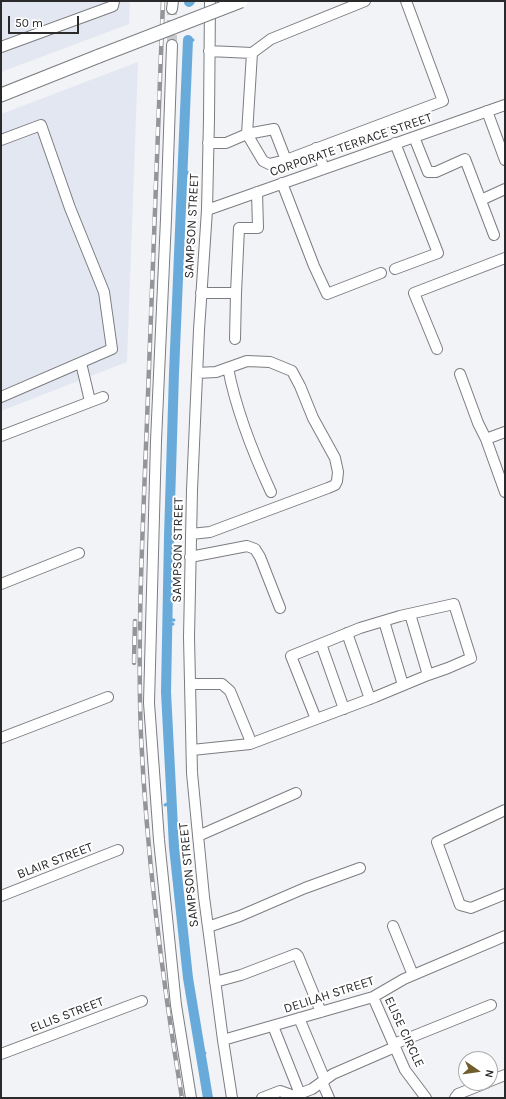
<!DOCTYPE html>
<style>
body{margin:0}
#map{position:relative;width:506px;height:1099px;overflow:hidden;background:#f1f3f6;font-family:Karla,sans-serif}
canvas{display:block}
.frame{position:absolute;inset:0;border:2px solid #2a2a2c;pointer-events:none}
.north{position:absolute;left:458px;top:1051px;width:40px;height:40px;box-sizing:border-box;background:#fff;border:1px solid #aaaaab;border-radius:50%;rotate:103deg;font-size:11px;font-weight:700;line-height:16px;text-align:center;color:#2a2a2c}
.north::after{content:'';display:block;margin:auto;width:14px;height:18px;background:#705d2c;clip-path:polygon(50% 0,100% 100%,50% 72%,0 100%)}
.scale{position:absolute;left:8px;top:16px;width:71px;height:18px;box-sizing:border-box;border:2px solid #2a2a2c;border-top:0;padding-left:5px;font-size:12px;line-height:14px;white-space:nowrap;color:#2a2a2c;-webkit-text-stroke:3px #fff;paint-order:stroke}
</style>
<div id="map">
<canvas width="506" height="1099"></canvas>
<div class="frame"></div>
<div class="north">N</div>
<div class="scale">50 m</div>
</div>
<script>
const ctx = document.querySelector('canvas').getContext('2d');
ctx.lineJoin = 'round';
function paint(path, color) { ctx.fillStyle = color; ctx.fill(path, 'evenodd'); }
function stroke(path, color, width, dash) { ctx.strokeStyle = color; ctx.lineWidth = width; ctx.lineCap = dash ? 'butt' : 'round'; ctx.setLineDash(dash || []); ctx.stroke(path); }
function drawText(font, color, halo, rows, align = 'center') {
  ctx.font = font + ' Karla,sans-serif'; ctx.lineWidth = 4; ctx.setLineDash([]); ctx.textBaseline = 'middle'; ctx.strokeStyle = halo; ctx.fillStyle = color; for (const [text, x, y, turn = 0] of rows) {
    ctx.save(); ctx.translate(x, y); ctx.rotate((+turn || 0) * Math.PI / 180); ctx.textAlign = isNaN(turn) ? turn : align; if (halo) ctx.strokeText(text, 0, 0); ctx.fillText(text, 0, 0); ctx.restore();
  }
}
paint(new Path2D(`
 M1,1H130L129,24L1,72Z
 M138,62L127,362L1,411V114Z`), '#e3e7f2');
stroke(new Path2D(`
 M188,41L193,40
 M182,168L189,174
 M170,504L176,505
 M167,620H174
 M167,625L173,624
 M165,805L172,802
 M201,1055L205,1053`), '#68abdb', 3);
stroke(new Path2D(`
 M189,2L190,1
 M188,40L174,373L169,537L166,692L174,847L188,978L208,1098`), '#68abdb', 10);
stroke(new Path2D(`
 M172,45V9`), '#c9cbce', 10, [10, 5]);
const minor = new Path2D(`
 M210,1L209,119L207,210L199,330L192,490L189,637L192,773L204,897L223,1040L232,1098
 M172,9L173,1
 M172,45L166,219L156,441L149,703L159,840L176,1005L191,1098
 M1,47L113,6L114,1
 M209,51L252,53L271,39L365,1
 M252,53L247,134L263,161L269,164L286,160L443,101L406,1
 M487,111L505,160
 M414,137L428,172H436L465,159L494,235
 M1,140L41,125L70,208L104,292L112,349L1,397
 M208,143H226L247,134L274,129L286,160
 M395,143L438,253L395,269
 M316,148L324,168
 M282,183L314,266L327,294L381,273
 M481,200L505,189
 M207,210L505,105
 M201,293H236L239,228H258L257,192
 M235,339L236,293
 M437,349L414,293L505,258
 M81,363L90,401
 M228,368C236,410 253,453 271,492
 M460,374L478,423L486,439
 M505,432L486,439L505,492
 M1,436L103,397
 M191,534L210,532L328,488L335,485L337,481L338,472L335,458L313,418L300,386L292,371L270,362L247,361L216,372L197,373
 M190,557L247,546L255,549L260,557L280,608
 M1,584L79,553
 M410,614L428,675
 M384,621L403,685
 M347,633L370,699
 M321,644L344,709
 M190,684H222L230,691L249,737L250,744
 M1,738L108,697
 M192,750L250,744L375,697L428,675L448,668L471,658L454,604L400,616L360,628L291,656L316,719
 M505,810L437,842L460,905L471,908L505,894
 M198,836L296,793
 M1,896L118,850
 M393,926L413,975
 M208,927L240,916L305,888L360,868
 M215,982L241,975L296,954L298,956L321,1012
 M373,997L405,1070L426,1098
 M299,1018L325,1080
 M273,1026L300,1094
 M223,1040L373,997L404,979L505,936
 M394,1044L491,1005
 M1,1054L142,1001
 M490,1081L505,1075
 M322,1082L329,1098
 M262,1098L280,1091L294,1096L312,1089L333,1074L395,1047
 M455,1098L458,1094L486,1083`);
const major = new Path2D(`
 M1,95L99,56`);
stroke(minor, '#7b7d80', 12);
stroke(major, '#7b7d80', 15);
stroke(minor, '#fff', 10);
stroke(major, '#fff', 13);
const rail = new Path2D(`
 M163,1C157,141 152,281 147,421C143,525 137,631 141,736C147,858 162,978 182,1098
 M134,663L135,621`);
stroke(rail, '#949598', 4.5);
stroke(rail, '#fff', 3, [9]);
const majorBridge = new Path2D(`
 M99,56L241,1`);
stroke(majorBridge, '#7b7d80', 15, []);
stroke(majorBridge, '#fff', 13);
drawText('13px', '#2a2a2c', '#fff', [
 ["CORPORATE TERRACE STREET",351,145,-19],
 ["SAMPSON STREET",192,226,-87],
 ["SAMPSON STREET",178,550,-89],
 ["BLAIR STREET",55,861,-21],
 ["SAMPSON STREET",189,875,-96],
 ["DELILAH STREET",329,995,-18],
 ["ELLIS STREET",67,1015,-21],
 ["ELISE CIRCLE",404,1032,65]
]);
</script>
